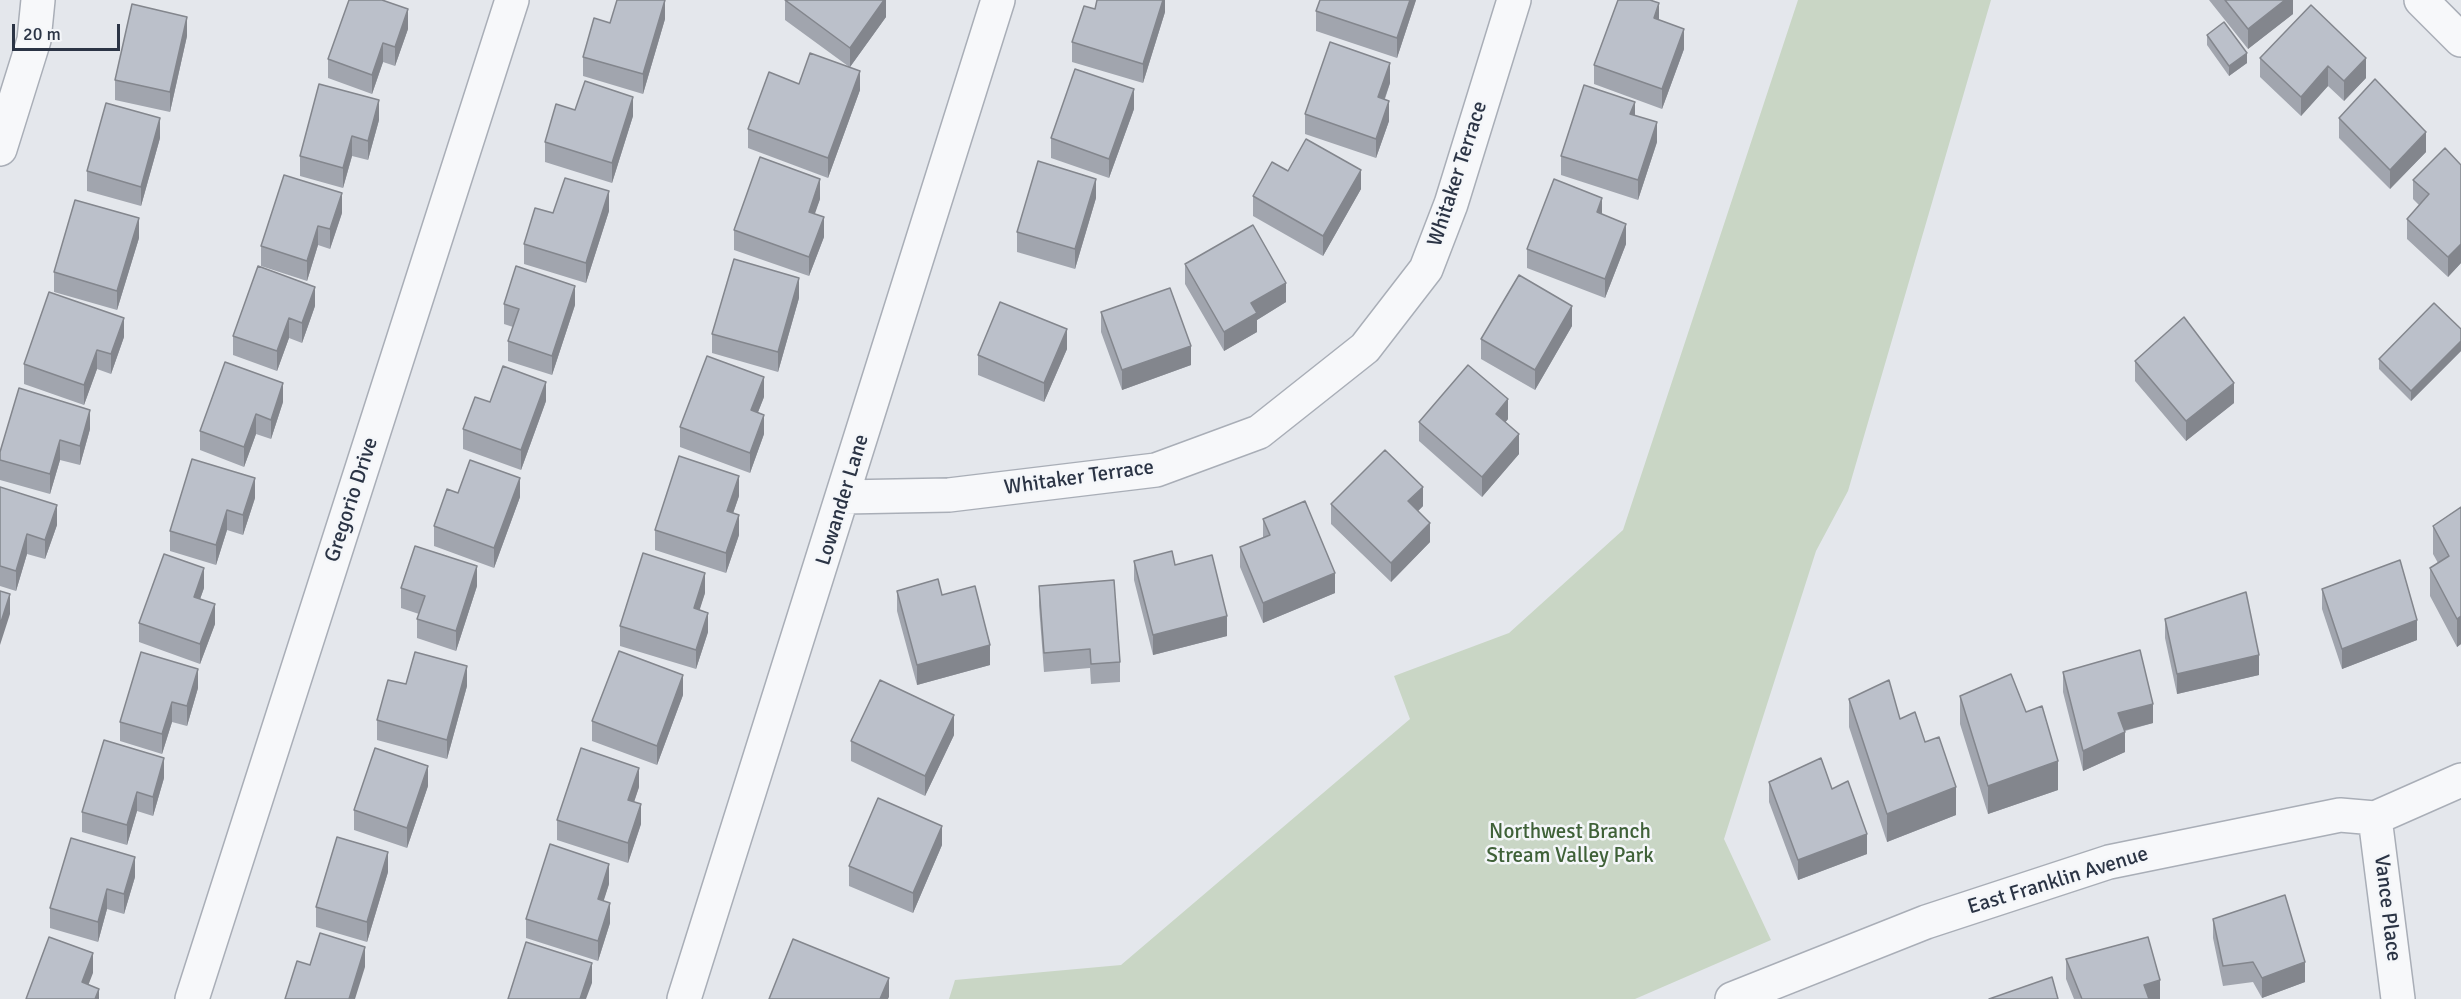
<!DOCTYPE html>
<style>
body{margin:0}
#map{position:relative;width:2461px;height:999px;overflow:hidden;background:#e4e7ec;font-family:Signika,sans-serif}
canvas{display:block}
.scale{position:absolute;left:12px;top:24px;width:108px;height:27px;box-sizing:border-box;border:3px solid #2b3445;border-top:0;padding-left:8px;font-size:18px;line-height:21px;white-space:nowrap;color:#2b3445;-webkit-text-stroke:4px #f4f6f9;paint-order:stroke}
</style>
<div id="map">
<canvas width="2461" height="999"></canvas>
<div class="scale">20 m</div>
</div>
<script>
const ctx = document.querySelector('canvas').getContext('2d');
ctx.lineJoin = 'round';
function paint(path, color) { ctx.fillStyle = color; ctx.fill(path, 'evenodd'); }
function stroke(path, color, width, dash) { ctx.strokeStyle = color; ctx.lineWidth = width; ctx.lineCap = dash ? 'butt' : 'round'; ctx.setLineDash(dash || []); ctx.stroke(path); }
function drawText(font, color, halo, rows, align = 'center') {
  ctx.font = font + ' Signika,sans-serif'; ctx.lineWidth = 5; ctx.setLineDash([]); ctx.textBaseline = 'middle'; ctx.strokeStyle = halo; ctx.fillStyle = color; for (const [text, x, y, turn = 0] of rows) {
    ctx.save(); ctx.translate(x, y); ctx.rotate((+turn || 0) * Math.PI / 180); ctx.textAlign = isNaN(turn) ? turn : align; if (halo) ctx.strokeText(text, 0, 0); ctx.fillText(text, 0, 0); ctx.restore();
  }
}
paint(new Path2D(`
 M1798,0H1991L1848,491L1816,551L1724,839L1771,940L1635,999H949L955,980L1121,965L1410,719L1394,676L1509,633L1623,530Z`), '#c9d6c5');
const minor = new Path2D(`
 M2421,0L2461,40
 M0,149L34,40L38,0
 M844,497L949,495L1156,470L1259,432L1365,348L1426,269L1451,204L1514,0
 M2375,818L2398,999
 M192,999L512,0
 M684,999L998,0
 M1732,999L1926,922L2109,862L2340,815L2375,818L2461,780`);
stroke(minor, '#a9aeb7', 36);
stroke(minor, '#f7f8fa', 33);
paint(new Path2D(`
 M886,0V17L850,67L860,90L828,178L748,148V129L799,84L848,66L785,20V1Z
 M1165,0V12L1143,83L1072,62V42L1095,9Z
 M1416,0L1397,58L1316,31V11Z
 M2209,0H2293V14L2248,49Z
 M2311,5L2366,78L2344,101L2328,86L2301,116L2260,77V58Z
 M665,19L643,94L583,76V57L610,23Z
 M1659,20L1684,49L1662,109L1594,84V65Z
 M408,29L395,66L383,62L372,94L328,78V59Z
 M2207,35L2247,63L2229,76L2207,45Z
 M187,36L170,112L115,100V80Z
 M1390,83L1385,99L1389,121L1376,158L1305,134V114Z
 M1134,109L1109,178L1051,158V138Z
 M575,110L633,116L612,183L545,162V142Z
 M2339,118L2426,152L2390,189L2339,138Z
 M379,120L368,160L352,156L343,188L300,176V156Z
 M160,138L141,206L87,191V171Z
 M1657,142L1638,200L1561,175V156Z
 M2461,165V263L2448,277L2407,239V219L2419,205L2413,199V180Z
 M1288,171L1361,189L1323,256L1253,216V196Z
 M1096,198L1075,269L1017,252V232Z
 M820,199L814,214L824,237L809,276L734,250V230Z
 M609,211L586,283L524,264V244L553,213Z
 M342,213L330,249L318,245L307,281L261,266V246Z
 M1602,214L1626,244L1605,298L1527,268V249Z
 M139,238L117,310L54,292V272Z
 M1185,264L1286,302L1257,320V332L1224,351L1185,284Z
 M799,298L778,372L712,353V334Z
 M504,304L575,305L552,375L508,361V341L513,327L504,324Z
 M315,306L302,343L289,338L277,371L233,355V336Z
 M1101,312L1191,365L1122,390L1101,332Z
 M1572,326L1535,390L1481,359V339Z
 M2461,329V351L2411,401L2379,369V359Z
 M124,337L111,374L97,369L84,405L24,384V364Z
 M1067,349L1044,402L978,375V355Z
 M2135,361L2234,403L2186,441L2135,381Z
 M764,397L758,412L764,434L750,473L680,447V427Z
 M546,401L521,470L463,449V429Z
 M283,402L271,439L256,434L244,467L200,450V431Z
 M1508,419L1505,422L1519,454L1482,497L1419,441V422Z
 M90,429L80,465L60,460L50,494L0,480V460Z
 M0,487L57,525L45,559L27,554L16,591L0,586Z
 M458,493L520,497L494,568L434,546V526Z
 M739,496L733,513L739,535L726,573L655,550V530Z
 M255,498L243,535L227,530L216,565L170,551V531Z
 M1331,504L1423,506L1418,511L1430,542L1391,582L1331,524Z
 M2461,507V644L2457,647L2430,596V568L2438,563L2433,554V526Z
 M1263,519L1335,593L1263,623L1240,567V547L1263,538Z
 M1134,561L1175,565L1227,636L1153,655L1134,580Z
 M477,586L456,651L417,638V619L419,614L401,608V588Z
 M1039,586L1120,662V682L1091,684L1090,668L1044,672L1039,606Z
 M204,588L200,599L215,624L200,664L139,642V623Z
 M2322,589L2417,640L2342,669L2322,609Z
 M897,591L942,595L990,665L917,685L897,611Z
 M705,593L699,610L708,632L696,669L620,646V626Z
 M2165,619L2259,675L2177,694L2165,638Z
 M2063,672L2153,723L2125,731V752L2083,771L2063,692Z
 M406,684L467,686L447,759L377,740V720Z
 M198,688L187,726L172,722L162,754L120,741V722Z
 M683,695L657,765L592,741V721Z
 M1960,696L2026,712L2058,790L1988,814L1960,724Z
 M1849,699L1900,719L1925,742L1956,815L1887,842L1849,727Z
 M954,735L925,796L851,761V741Z
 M164,778L153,816L137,811L127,845L82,832V812Z
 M1769,782L1832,789L1867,854L1798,880L1769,802Z
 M428,786L407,848L354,830V810Z
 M639,787L634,802L641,824L628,863L557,840V820Z
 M942,845L913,913L849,886V866Z
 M388,872L367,942L316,927V907Z
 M135,877L124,914L107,909L98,942L50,928V908Z
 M609,884L603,901L610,923L598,961L526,938V919Z
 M2213,919L2305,982L2262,998L2253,982L2223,986L2213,938Z
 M2066,959L2160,999H2074L2066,979Z`), '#a1a5ae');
paint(new Path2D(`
 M665,0V19L643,94V74Z
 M884,0H886V17L850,67V48Z
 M1163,0H1165V12L1143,83V64Z
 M1410,0H1416L1397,58V38Z
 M2285,0H2293V14L2248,49V29Z
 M1659,3V23L1654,18Z
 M408,9V29L395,66V47Z
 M187,17V36L170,112V92Z
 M1684,29V49L1662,109V89Z
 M383,43V62L372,94V75Z
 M2247,53V63L2229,76V66Z
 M2366,58V78L2344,101V81Z
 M1390,63V83L1378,117V97Z
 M2328,66V86L2301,116V97Z
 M860,71V90L828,178V158Z
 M1134,89V109L1109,178V159Z
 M633,97V116L612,183V163Z
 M379,100V120L368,160V141Z
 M1389,101V121L1376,158V139Z
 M1635,102V121L1630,114Z
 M160,118V138L141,206V187Z
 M1657,122V142L1638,200V180Z
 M2426,132V152L2390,189V170Z
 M352,136V156L343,188V168Z
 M1361,170V189L1323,256V236Z
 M820,179V199L809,231V212Z
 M1096,179V198L1075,269V249Z
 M609,191V211L586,283V263Z
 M342,193V213L330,249V229Z
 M1602,198V217L1597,212Z
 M824,217V237L809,276V257Z
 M139,218V238L117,310V291Z
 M1626,224V244L1605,298V279Z
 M318,226V245L307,281V261Z
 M2461,244V263L2448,277V257Z
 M799,278V298L778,372V352Z
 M1286,283V302L1257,320V332L1224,351V332L1251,303Z
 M575,286V305L552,375V356Z
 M315,287V306L302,343V323Z
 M1572,306V326L1535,390V370Z
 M124,318V337L111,374V354Z
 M289,318V338L277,371V351Z
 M1067,329V349L1044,402V383Z
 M2461,341V351L2411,401V391Z
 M1191,346V365L1122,390V370Z
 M97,350V369L84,405V385Z
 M764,377V397L751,430V410Z
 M546,382V401L521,470V450Z
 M283,383V402L271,439V420Z
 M2234,383V403L2186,441V421Z
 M1508,399V419L1496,434V414Z
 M90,410V429L80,465V446Z
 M256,414V434L244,467V447Z
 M764,415V434L750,473V453Z
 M1519,434V454L1482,497V477Z
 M60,440V460L50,494V474Z
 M739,476V496L727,531V511Z
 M255,478V498L243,535V515Z
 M520,478V497L494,568V548Z
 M1423,487V506L1408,521V501Z
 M57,505V525L45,559V540Z
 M227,510V530L216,565V545Z
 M739,515V535L726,573V553Z
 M1430,523V542L1391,582V563Z
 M27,534V554L16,591V571Z
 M477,566V586L456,651V631Z
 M204,568V588L194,616V597Z
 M705,573V593L694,628V608Z
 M1335,573V593L1263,623V603Z
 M10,594V614L0,645V625Z
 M215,604V624L200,664V644Z
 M708,613V632L696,669V650Z
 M1227,616V636L1153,655V635Z
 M2461,616V644L2457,647V619Z
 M2417,620V640L2342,669V649Z
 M990,645V665L917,685V665Z
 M2259,655V675L2177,694V674Z
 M467,666V686L447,759V740Z
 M198,669V688L187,726V706Z
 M683,675V695L657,765V746Z
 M172,702V722L162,754V734Z
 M2153,704V723L2118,732V713Z
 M954,715V735L925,796V776Z
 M2125,732V752L2083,771V751Z
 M164,758V778L153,816V797Z
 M2058,761V790L1988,814V786Z
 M428,766V786L407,848V828Z
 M639,768V787L628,820V800Z
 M1956,787V815L1887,842V814Z
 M137,792V811L127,845V825Z
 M641,804V824L628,863V843Z
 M942,826V845L913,913V893Z
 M1867,834V854L1798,880V860Z
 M388,852V872L367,942V922Z
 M135,857V877L124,914V894Z
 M609,864V884L598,919V899Z
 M107,889V909L98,942V922Z
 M610,903V923L598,961V941Z
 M365,947V967L355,999H349Z
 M93,953V973L83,999L82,982Z
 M2305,962V982L2262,998V978Z
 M592,963V983L586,999H580Z
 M889,978V997L888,999H880Z
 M2160,980V999H2144V985Z
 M99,989V999H95Z`), '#83868d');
const building = new Path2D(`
 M349,0H382L408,9L395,47L383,43L372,75L328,59Z
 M617,0H665L643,74L583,57L594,18L610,23Z
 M785,0H884L850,48Z
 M1097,0H1163L1143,64L1072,42L1084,6L1095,9Z
 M1320,0H1410L1397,38L1316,11Z
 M1618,0H1650L1659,3L1654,18L1684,29L1662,89L1594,65Z
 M2225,0H2285L2248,29Z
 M132,4L187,17L170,92L115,80Z
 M2311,5L2366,58L2344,81L2328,66L2301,97L2260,58Z
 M2224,22L2247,53L2229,66L2207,35Z
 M1330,42L1390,63L1378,97L1389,101L1376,139L1305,114Z
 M810,53L860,71L828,158L748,129L769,72L799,84Z
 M1075,69L1134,89L1109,159L1051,138Z
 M2375,79L2426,132L2390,170L2339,118Z
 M585,81L633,97L612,163L545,142L556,104L575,110Z
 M319,84L379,100L368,141L352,136L343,168L300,156Z
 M1584,85L1635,102L1630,114L1657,122L1638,180L1561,156Z
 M106,103L160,118L141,187L87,171Z
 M1306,139L1361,170L1323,236L1253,196L1272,162L1288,171Z
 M2445,148L2461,165V244L2448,257L2407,219L2429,194L2413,180Z
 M760,157L820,179L809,212L824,217L809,257L734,230Z
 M1038,161L1096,179L1075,249L1017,232Z
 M284,175L342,193L330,229L318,226L307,261L261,246Z
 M565,178L609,191L586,263L524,244L535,208L553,213Z
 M1554,179L1602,198L1597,212L1626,224L1605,279L1527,249Z
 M75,200L139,218L117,291L54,272Z
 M1253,225L1286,283L1251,303L1257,313L1224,332L1185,264Z
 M734,259L799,278L778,352L712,334Z
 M258,266L315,287L302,323L289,318L277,351L233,336Z
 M516,266L575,286L552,356L508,341L519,309L504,304Z
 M1519,275L1572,306L1535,370L1481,339Z
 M1170,288L1191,346L1122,370L1101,312Z
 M49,292L124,318L111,354L97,350L84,385L24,364Z
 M1000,302L1067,329L1044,383L978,355Z
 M2434,303L2461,329V341L2411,391L2379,359Z
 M2184,317L2234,383L2186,421L2135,361Z
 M707,356L764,377L751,410L764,415L750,453L680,427Z
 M225,362L283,383L271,420L256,414L244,447L200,431Z
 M1468,365L1508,399L1496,414L1519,434L1482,477L1419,422Z
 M503,366L546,382L521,450L463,429L475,397L490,402Z
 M19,388L90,410L80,446L60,440L50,474L0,460V452Z
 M1385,450L1423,487L1408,501L1430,523L1391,563L1331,504Z
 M679,456L739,476L727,511L739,515L726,553L655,530Z
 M192,459L255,478L243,515L227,510L216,545L170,531Z
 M470,460L520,478L494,548L434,526L447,489L458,493Z
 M0,487L57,505L45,540L27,534L16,571L0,566Z
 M1305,501L1335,573L1263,603L1240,547L1270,535L1263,519Z
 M2461,507V616L2457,619L2430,568L2449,556L2433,526Z
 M415,546L477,566L456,631L417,619L425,596L401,588Z
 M1172,551L1175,565L1212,555L1227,616L1153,635L1134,561Z
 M643,553L705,573L694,608L708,613L696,650L620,626Z
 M164,554L204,568L194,597L215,604L200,644L139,623Z
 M2400,560L2417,620L2342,649L2322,589Z
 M938,579L942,595L975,586L990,645L917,665L897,591Z
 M1114,580L1120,662L1091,664L1090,649L1044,653L1039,586Z
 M0,591L10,594L0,625Z
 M2246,592L2259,655L2177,674L2165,619Z
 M2140,650L2153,704L2118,713L2125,732L2083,751L2063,672Z
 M619,651L683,675L657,746L592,721Z
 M141,652L198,669L187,706L172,702L162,734L120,722Z
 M415,652L467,666L447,740L377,720L388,680L406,684Z
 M2011,674L2026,712L2042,706L2058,761L1988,786L1960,696Z
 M880,680L954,715L925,776L851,741Z
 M1889,680L1900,719L1915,712L1925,742L1939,737L1956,787L1887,814L1849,699Z
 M104,740L164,758L153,797L137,792L127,825L82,812Z
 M375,748L428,766L407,828L354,810Z
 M581,748L639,768L628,800L641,804L628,843L557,820Z
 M1821,758L1832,789L1848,781L1867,834L1798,860L1769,782Z
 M878,798L942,826L913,893L849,866Z
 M337,837L388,852L367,922L316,907Z
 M71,838L135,857L124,894L107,889L98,922L50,908Z
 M550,844L609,864L598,899L610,903L598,941L526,919Z
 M2285,895L2305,962L2262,978L2253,962L2223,966L2213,919Z
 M320,933L365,947L349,999H285L297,961L310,965Z
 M49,937L93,953L82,982L99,989L95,999H26Z
 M2148,937L2160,980L2144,985L2149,999H2082L2066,959Z
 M793,939L889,978L880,999H769Z
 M526,942L592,963L580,999H508Z
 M2052,977L2058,999H1989Z`);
paint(building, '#bbc0ca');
stroke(building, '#83868d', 1.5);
drawText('21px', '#2b3445', '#f4f6f9', [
 ["Whitaker Terrace",1458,174,-72],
 ["Whitaker Terrace",1079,478,-8],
 ["Gregorio Drive",352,500,-72],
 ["Lowander Lane",843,500,-73],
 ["East Franklin Avenue",2058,881,-17],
 ["Vance Place",2387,908,83]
]);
drawText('21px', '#3f6138', '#f4f6f9', [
 ["Northwest Branch",1570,832],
 ["Stream Valley Park",1570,856]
]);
</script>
